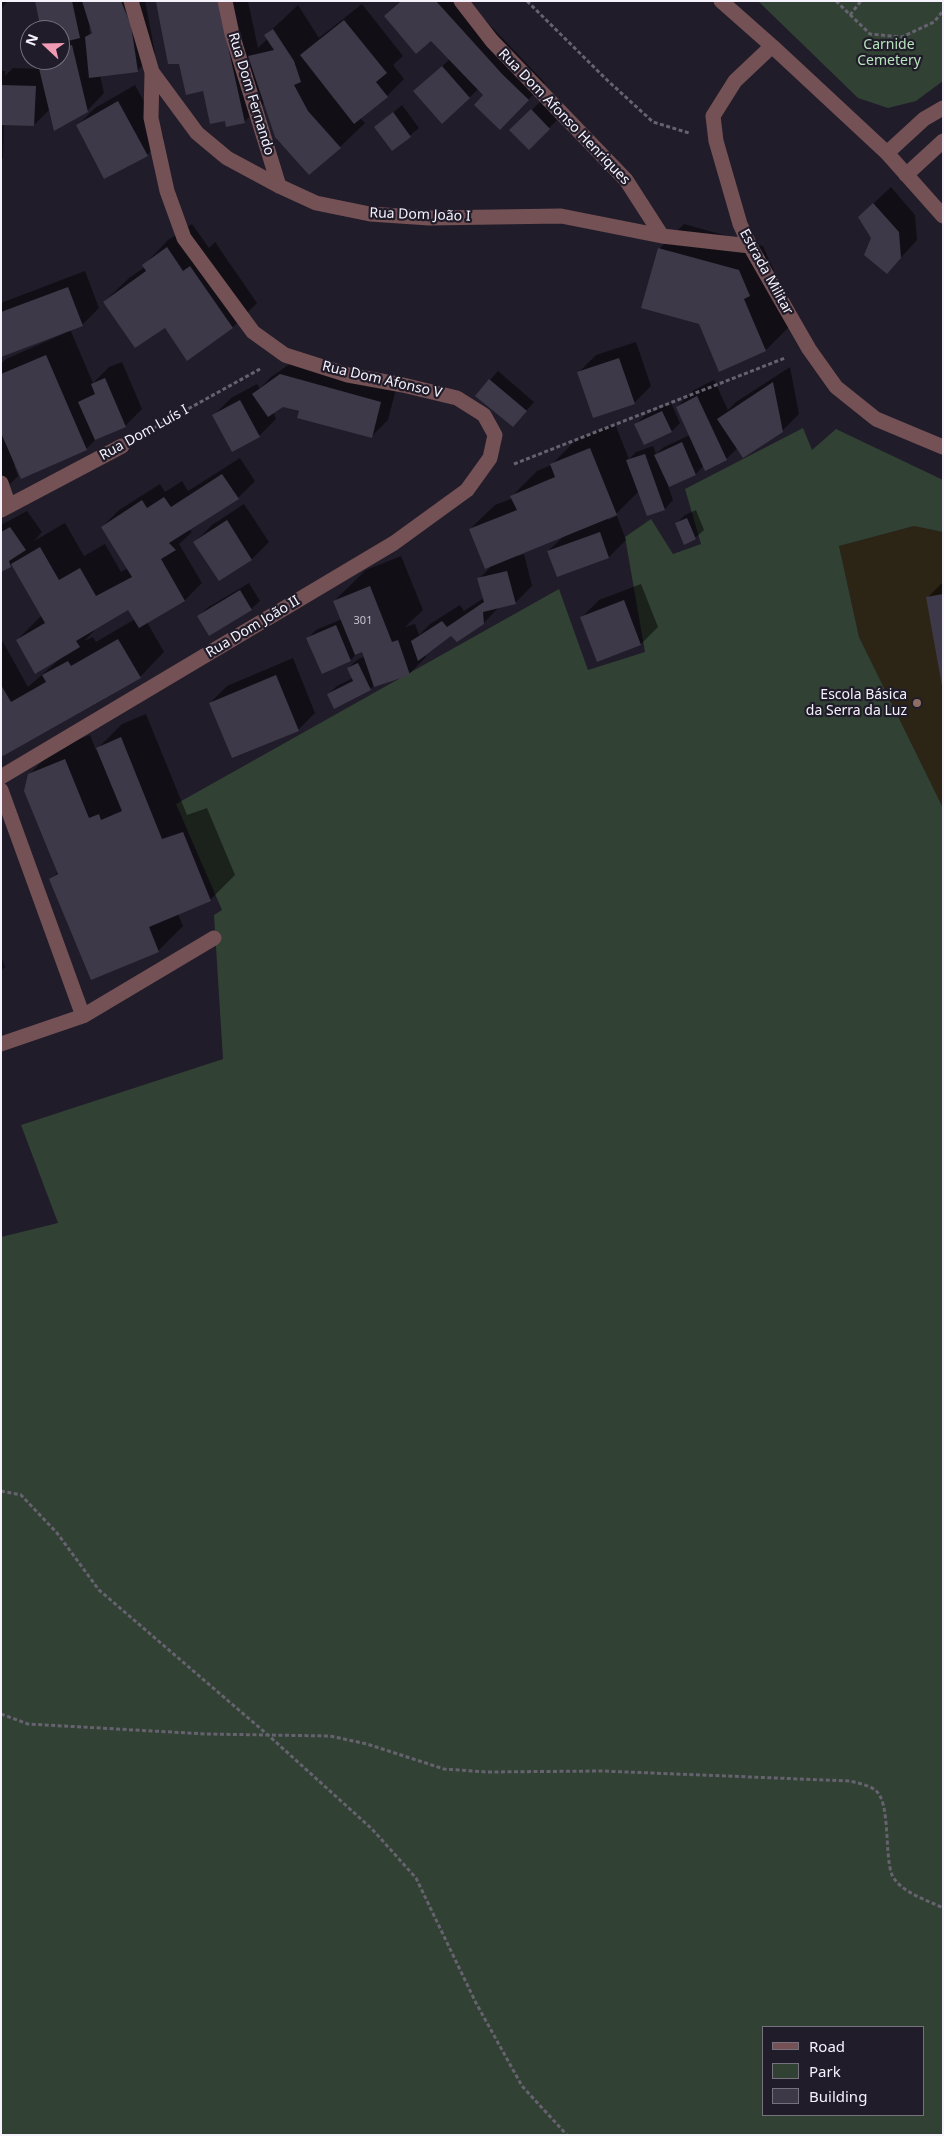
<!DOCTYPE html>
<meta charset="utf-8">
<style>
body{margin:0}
#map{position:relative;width:944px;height:2136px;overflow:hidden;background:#201c2a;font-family:"Noto Sans",sans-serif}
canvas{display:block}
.frame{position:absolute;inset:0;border:2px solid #f5f2fc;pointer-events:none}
.legend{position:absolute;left:762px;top:2026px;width:162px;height:90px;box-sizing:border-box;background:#201c2a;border:1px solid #75727e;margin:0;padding:6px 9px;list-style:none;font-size:15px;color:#f5f2fc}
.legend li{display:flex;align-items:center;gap:10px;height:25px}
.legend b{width:25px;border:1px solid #75727e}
.north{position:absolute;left:20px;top:20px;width:50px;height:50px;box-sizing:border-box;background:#201c2a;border:1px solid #75727e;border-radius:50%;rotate:291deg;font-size:14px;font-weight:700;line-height:20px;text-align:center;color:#f5f2fc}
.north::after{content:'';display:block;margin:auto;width:18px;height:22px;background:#f19ab4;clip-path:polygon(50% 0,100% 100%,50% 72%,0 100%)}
</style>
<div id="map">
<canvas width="944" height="2136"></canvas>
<div class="frame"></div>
<ul class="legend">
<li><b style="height:6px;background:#745154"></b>Road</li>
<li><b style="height:14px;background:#314133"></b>Park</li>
<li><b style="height:14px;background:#3d3948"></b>Building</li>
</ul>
<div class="north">N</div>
</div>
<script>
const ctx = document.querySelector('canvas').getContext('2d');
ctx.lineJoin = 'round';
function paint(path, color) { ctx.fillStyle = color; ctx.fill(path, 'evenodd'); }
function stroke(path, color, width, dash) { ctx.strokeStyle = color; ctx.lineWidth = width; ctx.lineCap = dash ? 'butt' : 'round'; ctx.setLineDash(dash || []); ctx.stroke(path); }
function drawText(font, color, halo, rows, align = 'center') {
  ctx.font = font + ' "Noto Sans",sans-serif'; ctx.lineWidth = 4.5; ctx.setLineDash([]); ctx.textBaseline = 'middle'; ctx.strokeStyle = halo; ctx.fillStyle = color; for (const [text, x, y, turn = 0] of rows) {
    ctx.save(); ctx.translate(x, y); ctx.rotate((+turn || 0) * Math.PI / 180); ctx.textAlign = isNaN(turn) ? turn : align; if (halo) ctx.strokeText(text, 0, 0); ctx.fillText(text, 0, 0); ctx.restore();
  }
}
paint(new Path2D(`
 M914,526L943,532V808L859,637L839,546Z`), '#2c2515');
paint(new Path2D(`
 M758,1H943V81L916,101L888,108L858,98Z
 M803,428L812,450L836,429L943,480V532L914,526L839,546L859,637L943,808V2135H1V1237L58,1223L21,1125L223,1059L214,915L222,910L176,804L559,589L588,670L645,652L625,537L651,519L673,554L701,544L685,489ZM763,2027H923V2115H763Z`), '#314133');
paint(new Path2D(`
 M1,1H8L2,8Z
 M36,1H145L155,53L138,70L100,75L104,93L87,111L50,109L34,125L4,124L3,158L1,160V71H5V76L13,68L40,69L38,60H60V30H42ZM91,26L93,31L90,34L89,28Z
 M158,1H248L258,48L268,38L266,35L298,5L319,38L362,4L403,56L393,65L404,79L387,96L360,118L365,123L340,147L265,102L244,122L226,120L204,89L180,63L157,3Z
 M400,1H467L545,83L500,128L485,95L478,89L469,98L415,91L450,59L431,39L385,16Z
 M135,85L164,138L147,155L78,125L95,108Z
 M540,102L557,120L529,148L511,130Z
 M402,105L419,128L392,150L376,127Z
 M891,187L915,215L917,240L887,273L873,238L859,217Z
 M192,224L209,248L215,242L257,303L233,327L188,359L165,326L104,302L129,278L145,267L144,265L168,240Z
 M684,224L763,246L774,271L769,275L790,326L766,350L700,323L659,249Z
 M85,271L99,308L82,325L70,329L93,383L109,367L122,362L142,409L125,426L98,437L86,449L14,465L18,476L1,493V364L6,359L63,334L62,332L1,355V303Z
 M636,342L651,386L634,403L579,372L596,355Z
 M298,358L397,385L388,420L371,437L283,406L273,412L276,419L259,436L233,450L214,415L231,398L257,384L260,388L271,377Z
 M790,367L799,414L782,431L738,448L726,459L704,465L696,474L668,486L673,500L665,509L648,514L639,491L616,514L607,518L608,520L617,516L626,540L609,557L557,576L548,551L565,535L517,554L518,556L524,554L532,586L515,603L499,607L483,624L451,635L425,654L426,657L409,674L374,686L370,689L328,694L337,686L353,678L348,668L357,660L365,656L363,651L357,653L351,660L308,638L316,630L342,619L334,601L366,570L401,556L423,610L405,627L415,624L419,635L430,624L460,605L464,611L484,598L479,579L493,564L470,529L495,505L513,498L512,496L537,471L551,465L576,440L615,424L629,459L636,452L653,446L656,454L664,447L690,435L677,407L694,390L714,380L728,410L736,402Z
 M498,371L534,402L521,417L490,380Z
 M671,403L680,423L672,431L645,444L636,424L644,416Z
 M240,458L255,481L238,498L189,529L192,532L179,544L202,583L185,600L147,622L164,652L140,677L1,750V643L3,642L28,687L62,657L17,640L42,615L12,564L1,571V525L27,511L42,532L34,541L65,523L84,556L105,544L121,572L128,568L102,527L119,510L160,484L165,492L182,481L188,491ZM129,608L135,619L96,642L93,637L84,641L101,624Z
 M244,504L269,542L252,559L219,579L195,542L212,525Z
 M696,510L704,530L695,538L676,524L685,515Z
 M943,582V684L928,597Z
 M249,583L260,601L251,609L199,616L207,608Z
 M641,584L658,627L641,644L582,617L599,600Z
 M293,658L315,713L298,730L210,703L227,686Z
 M146,714L187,815L207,808L235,875L210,900L178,914L183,926L158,951L51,879L58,872L29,775L54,749L90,735L96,750L122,724Z
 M1,956L5,967L1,971Z`), '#0007');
paint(new Path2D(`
 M35,1H72L80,38L60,43V30H41Z
 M82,1H121L131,25L138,72L89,78L85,37L92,33Z
 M170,1H218L245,123L226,127L225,121L210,124L203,91L186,95L179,64H168L156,2Z
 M401,1H436L503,75L529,100L500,130L474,105L483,95L431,41L416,54L384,16Z
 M344,20L387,73L376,82L388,97L354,124L300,55Z
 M273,29L294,61L301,82L294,85L308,111L341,148L309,175L275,137L248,56L274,50L264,35Z
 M72,45L88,112L54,131L37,60H60V48Z
 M442,66L470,98L442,124L413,91Z
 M1,85L36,86L34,126L1,125Z
 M118,101L148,156L104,179L76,125Z
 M531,109L550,129L529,150L509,130Z
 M393,112L411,137L392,151L374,127Z
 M873,203L899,232L901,258L887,274L864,255L871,238L858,217Z
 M167,247L183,271L190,266L233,328L187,361L165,328L135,348L103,302L146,271L142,265Z
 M658,248L739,270L750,296L744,299L766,351L719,372L699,324L641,308Z
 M68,287L83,326L1,357V312Z
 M46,355L87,450L21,479L1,433V374Z
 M619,358L635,404L593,418L577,372Z
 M280,374L381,402L372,438L297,418L299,411L283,407L268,417L252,394Z
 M105,378L126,427L95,440L78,402L95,394L91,384Z
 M489,379L527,411L513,427L475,396Z
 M773,382L783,432L743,458L717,419Z
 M697,396L727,460L705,471L676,407Z
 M240,400L260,437L232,452L212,415Z
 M662,411L672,432L644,445L634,424Z
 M682,442L696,475L669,487L654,455Z
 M590,448L617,515L485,569L469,529L517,510L510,496L555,477L550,464Z
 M645,454L665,510L647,516L626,460Z
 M222,474L239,499L169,543L176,550L161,559L185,601L139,628L128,610L76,641L80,647L35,674L16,640L45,623L11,564L40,547L59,580L80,568L96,596L132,577L101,527L142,500L147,508L164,497L171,507Z
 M687,518L696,539L684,545L675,523Z
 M227,520L252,560L219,581L193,542Z
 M10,527L26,550L9,561L11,567L1,572V532Z
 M600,532L609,558L557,577L547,551Z
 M507,571L516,604L483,612L484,624L457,642L451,636L418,661L411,641L442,621L447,627L484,602L477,578Z
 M370,586L392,642L398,640L410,675L374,687L362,652L355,655L333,601Z
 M240,590L252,610L209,636L197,616Z
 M943,594V686H942L926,597Z
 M624,600L641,645L597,662L580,617Z
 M336,625L351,661L322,674L306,638Z
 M118,639L141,678L3,756L1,754V685L11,702L46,682L42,675L68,661L71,666Z
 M358,663L371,690L334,709L327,694L353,681L347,668Z
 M276,675L299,731L232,758L209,703Z
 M121,737L162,839L183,832L211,901L149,927L159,952L91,980L49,879L58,874L24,791L28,774L65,759L89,818L99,814L101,820L122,811L96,748Z`), '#3d3948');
stroke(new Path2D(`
 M527,1L607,80L653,122L689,133
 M836,1L870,34L902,37L934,22L943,11
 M850,15L861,1
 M143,434L260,369
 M514,464L785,358
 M1,1491L21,1495L57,1533L99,1590L268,1735L372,1829L416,1878L476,2003L522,2086L567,2135
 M1,1714L28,1724L206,1734L330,1736L367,1744L444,1769L487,1772L602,1771L850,1781C857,1783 869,1785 875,1790C891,1801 884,1854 892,1875C900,1892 927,1900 943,1908`), '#66626f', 3, [4, 2.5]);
stroke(new Path2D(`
 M131,1L152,72L197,133L227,158L279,186L316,203L370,214L429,218L561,216L662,236L750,246
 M225,1L232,34L279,186
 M461,1L492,41L626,180L662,236
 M721,1L772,46L887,153L943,216
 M772,46L735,81L713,116L716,141L740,224L750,246L809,349L836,387L876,419L943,447
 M887,153L924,119L943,108
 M906,175L943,141
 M1,483L9,506
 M1,510L122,446
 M1,777L394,543L467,490L490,458L495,435L484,415L457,398L403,385L348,375L285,355L253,332L184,238L167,191L151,118L152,72
 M1,790L83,1016
 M1,1044L83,1016L214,938`), '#745154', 15);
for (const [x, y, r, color] of [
 [917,703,5,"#8d6e63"]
]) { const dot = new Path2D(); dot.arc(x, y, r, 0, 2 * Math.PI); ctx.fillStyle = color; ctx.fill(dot); stroke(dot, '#201c2a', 2); }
drawText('11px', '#c7c4cf', null, [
 ["301",363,621]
]);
drawText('14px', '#b6e4bb', '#201c2a', [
 ["Carnide",889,45],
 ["Cemetery",889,61]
]);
drawText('14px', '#f5f2fc', '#201c2a', [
 ["Rua Dom Fernando",251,94,73],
 ["Rua Dom Afonso Henriques",564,117,46],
 ["Rua Dom João I",420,215,2],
 ["Estrada Militar",766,272,61],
 ["Rua Dom Afonso V",382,380,13],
 ["Rua Dom Luís I",144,433,-29],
 ["Rua Dom João II",253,627,-31]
]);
drawText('14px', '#f5f2fc', '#201c2a', [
 ["Escola Básica",907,695],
 ["da Serra da Luz",907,711]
], 'right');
</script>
